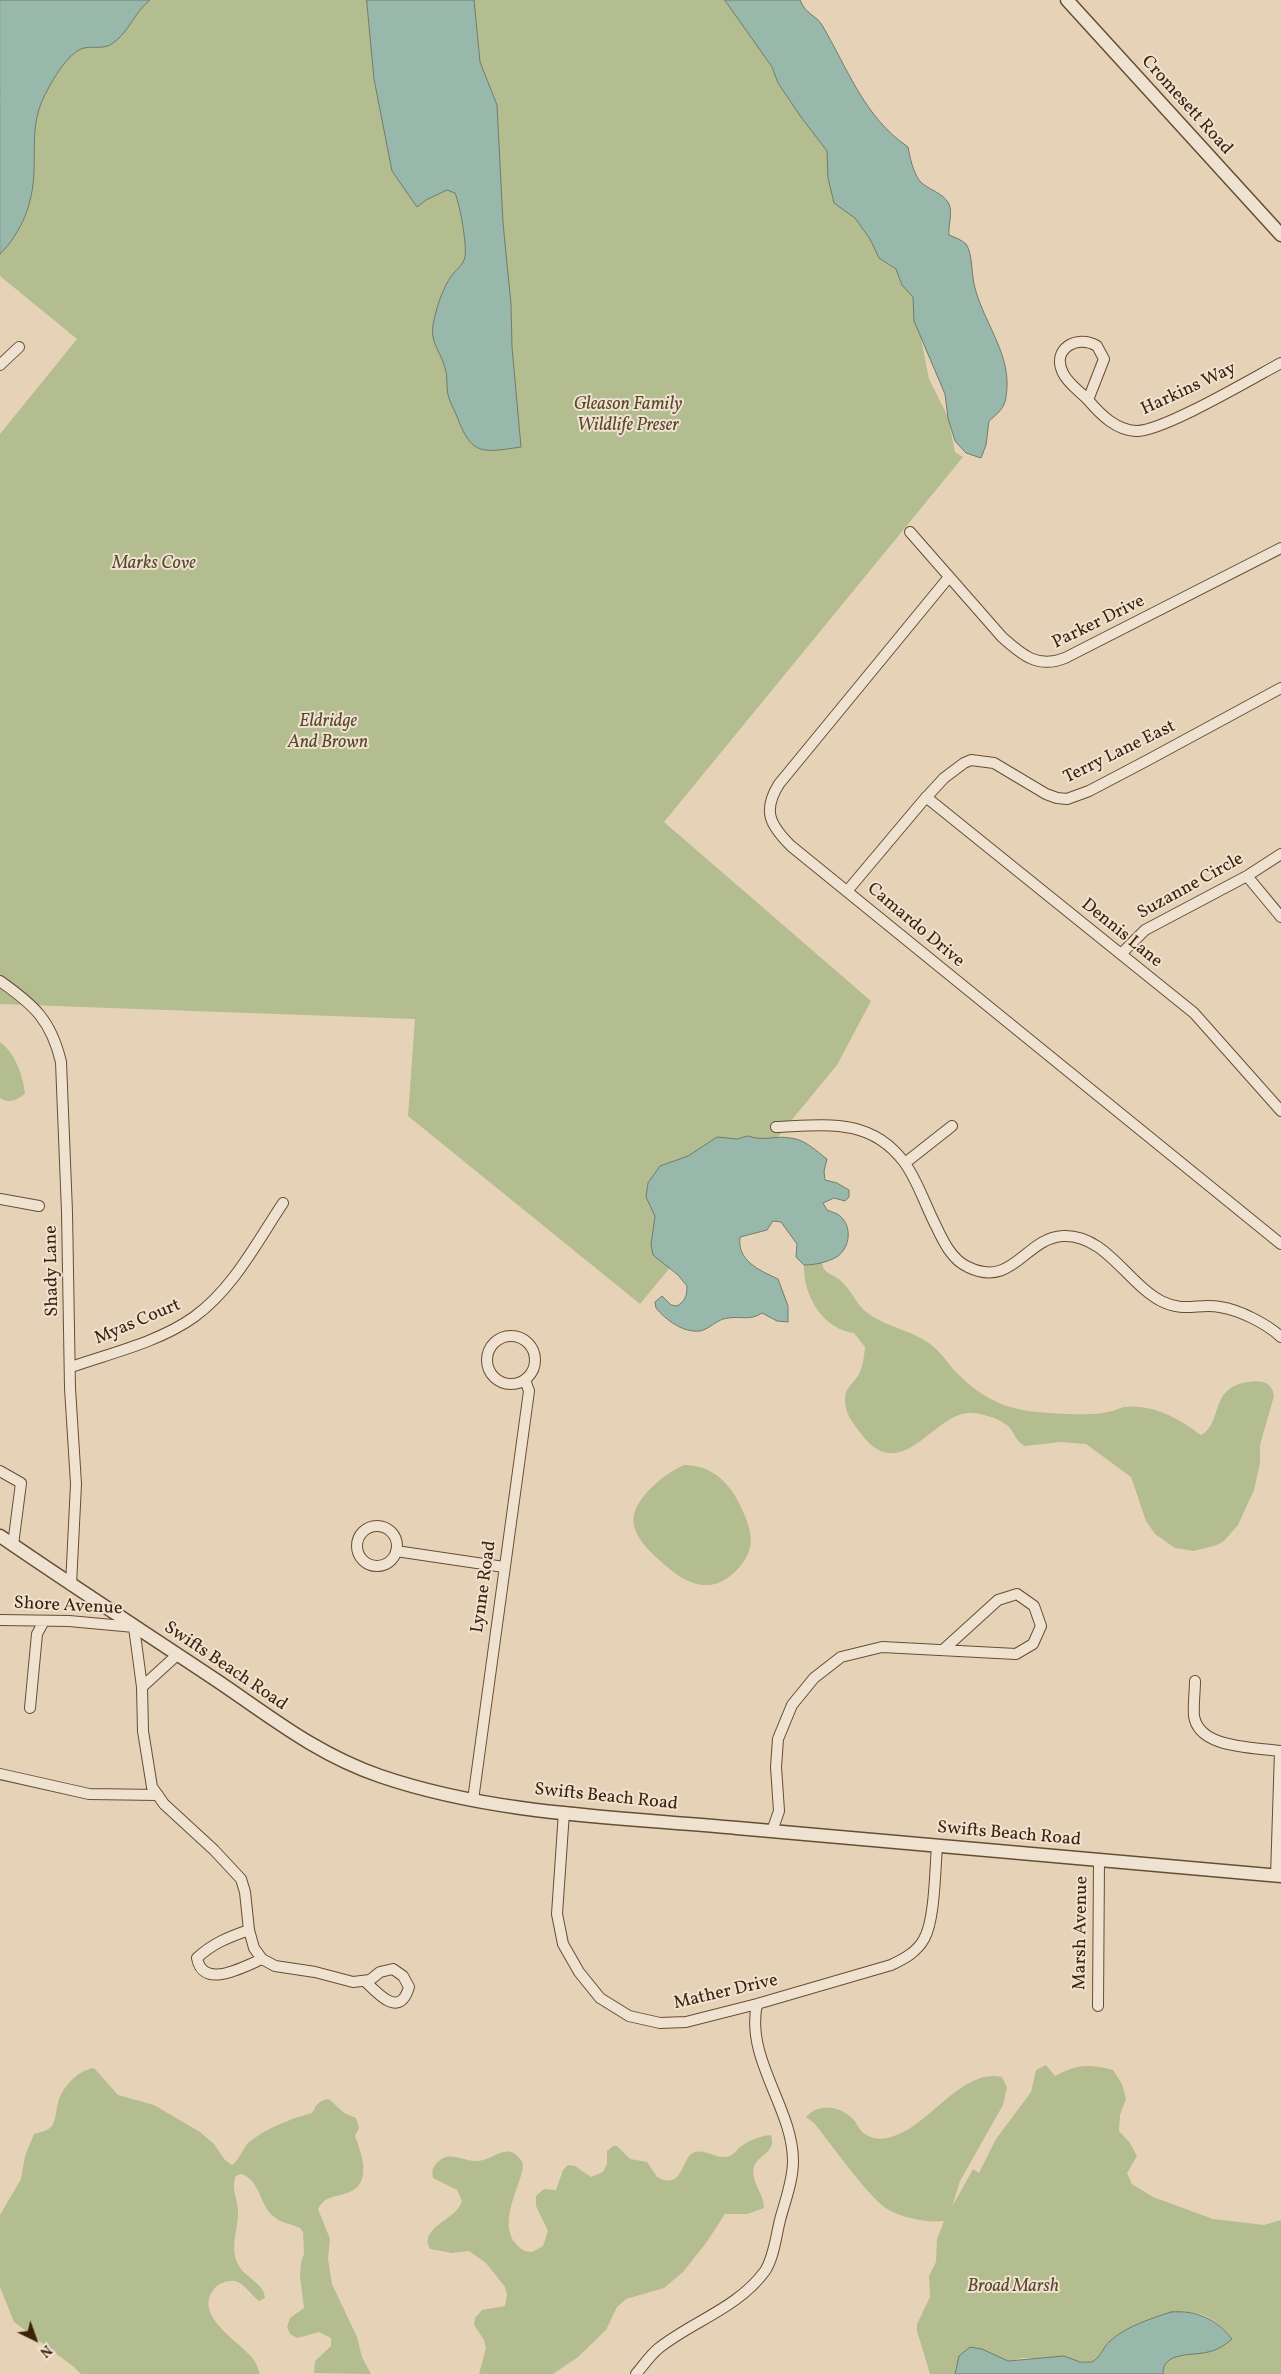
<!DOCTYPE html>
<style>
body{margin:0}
#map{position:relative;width:1281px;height:2374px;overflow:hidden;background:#e6d3b7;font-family:Vollkorn,serif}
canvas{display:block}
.north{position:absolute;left:10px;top:2314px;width:50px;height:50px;-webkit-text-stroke:4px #efe2d0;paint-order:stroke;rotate:138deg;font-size:14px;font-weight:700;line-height:20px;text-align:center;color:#3b220a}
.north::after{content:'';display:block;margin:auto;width:18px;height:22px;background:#3b220a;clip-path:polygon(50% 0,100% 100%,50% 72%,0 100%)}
</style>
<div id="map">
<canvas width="1281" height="2374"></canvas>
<div class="north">N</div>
</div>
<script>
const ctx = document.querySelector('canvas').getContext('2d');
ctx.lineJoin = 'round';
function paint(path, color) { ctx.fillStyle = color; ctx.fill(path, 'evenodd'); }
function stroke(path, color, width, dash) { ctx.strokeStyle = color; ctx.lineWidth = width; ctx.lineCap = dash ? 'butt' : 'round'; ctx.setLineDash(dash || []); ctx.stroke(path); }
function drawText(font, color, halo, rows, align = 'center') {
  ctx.font = font + ' Vollkorn,serif'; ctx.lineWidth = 4; ctx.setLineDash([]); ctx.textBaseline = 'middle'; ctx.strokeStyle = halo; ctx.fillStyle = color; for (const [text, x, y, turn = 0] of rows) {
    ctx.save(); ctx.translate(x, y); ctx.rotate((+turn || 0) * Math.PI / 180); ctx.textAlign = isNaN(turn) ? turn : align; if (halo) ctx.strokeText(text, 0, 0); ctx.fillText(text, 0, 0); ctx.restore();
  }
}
paint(new Path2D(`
 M0,0H800C807,15 816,15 822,25C848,70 864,117 908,147C910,158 913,171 919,180C927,190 943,192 949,204C953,214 948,224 949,235C954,237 962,240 966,244C973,254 971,275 975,288C985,326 1013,356 1006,397C1005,408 997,414 989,421L986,445L981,458C959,451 958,445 950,427L955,452L963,457L664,822L871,1001L837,1065L640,1304L408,1116L415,1019L0,1004V434L77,339L0,276ZM921,339L945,394L948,417L929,379Z
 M0,1042C15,1053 23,1075 25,1093C19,1100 8,1104 0,1098Z
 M822,1262C823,1275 833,1273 841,1281C851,1290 856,1303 865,1311C886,1328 915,1330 935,1348C944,1356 951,1368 960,1376C977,1393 999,1406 1023,1410C1038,1413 1087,1416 1102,1413C1110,1412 1117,1409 1124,1407C1152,1403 1180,1419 1201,1435C1222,1424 1210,1394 1239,1384C1246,1382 1255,1380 1263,1382C1270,1384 1273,1389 1274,1396L1260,1445V1463L1254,1490L1238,1525L1224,1541L1217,1545L1194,1551L1175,1548L1155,1534L1146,1521L1131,1477L1086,1444L1061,1442L1025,1446C1016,1442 1015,1433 1008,1426C1000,1419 984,1414 973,1413C935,1409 903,1488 862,1435C853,1423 844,1413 845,1398C845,1389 853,1383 858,1376C863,1367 864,1357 865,1347L854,1333C823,1329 803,1296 804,1265Z
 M684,1465C718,1465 736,1491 747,1521C750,1531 753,1540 749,1551C745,1562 738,1570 729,1577C702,1597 676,1576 656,1557C647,1549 637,1538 634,1526C628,1502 665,1473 684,1465Z
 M1046,2065L1055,2076C1078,2064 1088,2064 1113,2070L1122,2084L1126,2099L1120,2115L1119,2131L1130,2143L1137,2156L1127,2173L1132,2184L1153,2197L1213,2219L1264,2225L1281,2220V2374H1159L1161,2364L1176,2356L1232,2339C1225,2330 1216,2321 1206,2316C1180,2304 1129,2323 1109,2342C1102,2348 1101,2357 1092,2362L1022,2358L1008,2361L987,2354L956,2366L955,2374H930L917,2331V2324L930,2297L929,2276L936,2262L937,2239L944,2221C928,2223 905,2218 891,2211C871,2202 830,2142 814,2123L806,2117C819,2102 840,2106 853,2119C858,2124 859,2131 865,2134C871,2139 883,2140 891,2137C928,2128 961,2068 1002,2077L1007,2087L1003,2105L960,2181L952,2207L973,2169L979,2173L996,2139L1031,2092L1036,2070Z
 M94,2068L118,2095L154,2105L200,2132L214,2144L225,2160L232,2165C240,2159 242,2150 248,2143C266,2128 290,2119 312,2113C316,2105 319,2100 329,2099L344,2113L356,2118L359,2128L355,2136C362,2154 373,2185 347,2193C334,2198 326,2195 318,2209L330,2239L328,2259L332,2284L357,2337L362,2357L371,2374L314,2373L315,2361L331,2346V2338L319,2332L297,2338L290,2334L287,2327L290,2318L304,2308L300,2277L301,2262L304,2254L303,2232L300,2228C290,2223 281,2224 272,2215C259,2203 260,2180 241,2174L236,2176C230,2188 239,2201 238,2213C238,2231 229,2249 239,2266C246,2278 264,2283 265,2298L259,2301C252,2296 244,2283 235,2281C228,2280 219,2283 214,2289C192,2316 241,2342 254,2360C257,2364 258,2369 260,2374H81L74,2367L14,2322L0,2287V2215L21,2179L25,2156L34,2134C40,2132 48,2131 52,2126C56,2120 56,2110 58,2103C62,2087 78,2070 94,2068Z
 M771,2135C777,2153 757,2155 754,2167C750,2181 764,2194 764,2208L747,2214H725L706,2243L683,2272L664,2288L626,2299L617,2307L606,2330L578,2357L553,2374H479L486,2348L484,2340L474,2325L475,2318L482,2310L505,2306L507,2295L505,2287L486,2263L469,2251L452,2253L430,2249C418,2227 457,2220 462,2201L457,2190L433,2178C432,2172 432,2168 436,2164C449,2149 461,2161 476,2161C493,2162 506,2140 521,2160C531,2172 494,2218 516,2244C520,2249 525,2252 532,2252L543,2246L548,2231L536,2206V2196L544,2189L556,2190L563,2170L568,2165L575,2166L591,2177L603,2172L607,2164V2151L613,2146H617L630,2159L647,2162L657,2177C683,2191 681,2159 693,2153C705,2147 717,2161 730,2156C734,2154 736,2151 739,2148C747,2141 760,2136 771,2135Z`), '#b3bd90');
const water = new Path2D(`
 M0,0H150C134,12 128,35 110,45C102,49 92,46 84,48C67,52 49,86 42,101C32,124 35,147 34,172C33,203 22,232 0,254Z
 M367,0H474L480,62L497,105L503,223L511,304L512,347L521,447C485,452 472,457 458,419C455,411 450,403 448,395C446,386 448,376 445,368C441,352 430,343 433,325C436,309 442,289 452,275C457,269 463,265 465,257C467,244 460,205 455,193L447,190L426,200L417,207L392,171L374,79Z
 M725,0H800C806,15 816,15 822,25C848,69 864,117 908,147C910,158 913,171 919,180C927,190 943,192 949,204C953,214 948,224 949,235C954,237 962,240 966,244C973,254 971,275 975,288C985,326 1013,356 1006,397C1005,408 997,414 989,421L986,445L981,458L966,453L955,441L948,418L945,394L914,321L913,297L902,285L896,269L879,258L870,239L855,218L834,203L828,178L827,151L801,117L778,83L772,67Z
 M748,1136C766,1142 774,1135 790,1138C805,1139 816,1151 827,1159L824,1171L825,1180L837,1183L849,1190V1197L845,1201L834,1198L823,1203L827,1210C831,1212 838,1213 841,1217C852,1227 850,1247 838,1256C829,1262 815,1265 804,1265L796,1257L797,1244L781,1222L773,1221L767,1230L740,1237C737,1261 759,1270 778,1279L788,1306V1322L777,1321L762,1313C750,1321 742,1316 728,1318C717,1319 710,1329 700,1331C683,1333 666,1320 656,1308L655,1302L662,1296L671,1305L677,1306C685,1301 687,1296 687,1286L678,1275L653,1255L651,1245L655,1216L646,1197L648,1183L660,1166L688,1156L717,1137L737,1139Z
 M1171,2312C1197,2310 1216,2319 1232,2339C1225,2345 1218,2350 1208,2352C1194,2356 1162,2351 1163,2374H955L959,2356L970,2347L982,2349L1008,2361L1064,2356L1080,2362H1092C1101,2357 1103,2347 1110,2341C1127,2326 1150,2319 1171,2312Z`);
paint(water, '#97b8ab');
stroke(water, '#727c6b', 1);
const minor = new Path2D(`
 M0,365L19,347
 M1088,400L1104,359L1097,346C1077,334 1051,349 1063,373C1068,384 1081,392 1089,401C1101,415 1116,430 1136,431C1162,432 1253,378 1281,363
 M910,532L1002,637C1022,655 1038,669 1065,658L1281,548
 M949,577L779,784C762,811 770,825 791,846L1281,1244
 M926,797L1194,1013L1281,1111
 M1247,876L1281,917
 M848,890L922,802L944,778L964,763L971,760L994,763L1046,794L1057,798L1067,799L1089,791L1148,760L1281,688
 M1121,954L1145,930L1247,876L1281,854
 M0,981C34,1005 51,1020 61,1062L67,1212L70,1388L76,1484L71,1585
 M776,1127C825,1125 870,1117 904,1162C917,1179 926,1207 936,1226C943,1241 952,1260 968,1267C1013,1289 1025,1238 1063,1236C1105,1234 1127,1283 1161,1301C1185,1313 1198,1303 1220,1307C1240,1310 1267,1324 1281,1337
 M905,1163L952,1126
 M0,1199L39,1206
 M487 1360a24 24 0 1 1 48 0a24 24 0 1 1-48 0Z
 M71,1367C111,1353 159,1342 194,1317C233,1289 257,1242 283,1203
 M0,1471L21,1483L13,1545
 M357 1546a20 20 0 1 1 40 0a20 20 0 1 1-40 0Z
 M396,1551L504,1567
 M0,1620L69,1621L134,1627L142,1687L143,1731L152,1787L164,1804L214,1850L241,1879L245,1892L249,1930C229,1937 213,1943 197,1958C203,1990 243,1967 262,1959L275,1966L315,1972L353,1982L370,1980L380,1972L393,1969L403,1976L409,1987C400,2019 378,1994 365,1981
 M1195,1681C1195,1692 1193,1705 1194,1716C1199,1749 1254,1747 1280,1751L1276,1876
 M142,1687L177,1655
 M30,1708L37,1634L44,1621
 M0,1774L89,1794L158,1795
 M473,1800L529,1391L525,1380
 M564,1812L557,1914L563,1944L579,1972L600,1998L629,2016L660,2023L686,2022L757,2004L891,1965C904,1959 917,1952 924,1939C935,1920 935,1869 937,1846
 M772,1831L779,1811L776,1767L778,1739L792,1705L814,1678L841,1657L882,1647L1016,1654L1033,1644L1041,1626L1034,1606L1017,1594L998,1600L943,1650
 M249,1930L254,1948L262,1959
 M1098,2006L1099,1860
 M636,2374C643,2366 650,2355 659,2348C693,2321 738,2308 765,2271C774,2257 776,2236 780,2220C785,2201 793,2181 793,2161C793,2108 745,2059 757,2004`);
const tertiary = new Path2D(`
 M1067,0L1281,235
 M0,1536C71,1585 144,1632 216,1680C271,1717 316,1754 380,1776C494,1815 618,1817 737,1828C918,1844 1100,1860 1281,1876`);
stroke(minor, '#664e35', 12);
stroke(tertiary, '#664e35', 15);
stroke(minor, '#efe2d0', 10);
stroke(tertiary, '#efe2d0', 12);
drawText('18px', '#3b220a', '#efe2d0', [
 ["Cromesett Road",1186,106,48],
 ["Harkins Way",1189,390,-25],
 ["Parker Drive",1099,623,-26],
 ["Terry Lane East",1120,753,-26],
 ["Suzanne Circle",1191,887,-29],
 ["Camardo Drive",915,926,40],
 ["Dennis Lane",1121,934,39],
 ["Shady Lane",53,1271,-91],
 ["Myas Court",138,1323,-23],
 ["Lynne Road",485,1587,-82],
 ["Shore Avenue",68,1607,3],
 ["Swifts Beach Road",225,1667,34],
 ["Swifts Beach Road",606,1798,6],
 ["Swifts Beach Road",1009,1835,5],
 ["Marsh Avenue",1082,1933,-89],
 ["Mather Drive",726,1993,-13]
]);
drawText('italic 18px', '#59492c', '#efe2d0', [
 ["Gleason Family",628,406],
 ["Wildlife Preser",628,427],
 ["Marks Cove",154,565],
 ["Eldridge",328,723],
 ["And Brown",328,744],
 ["Broad Marsh",1013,2288]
]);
</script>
